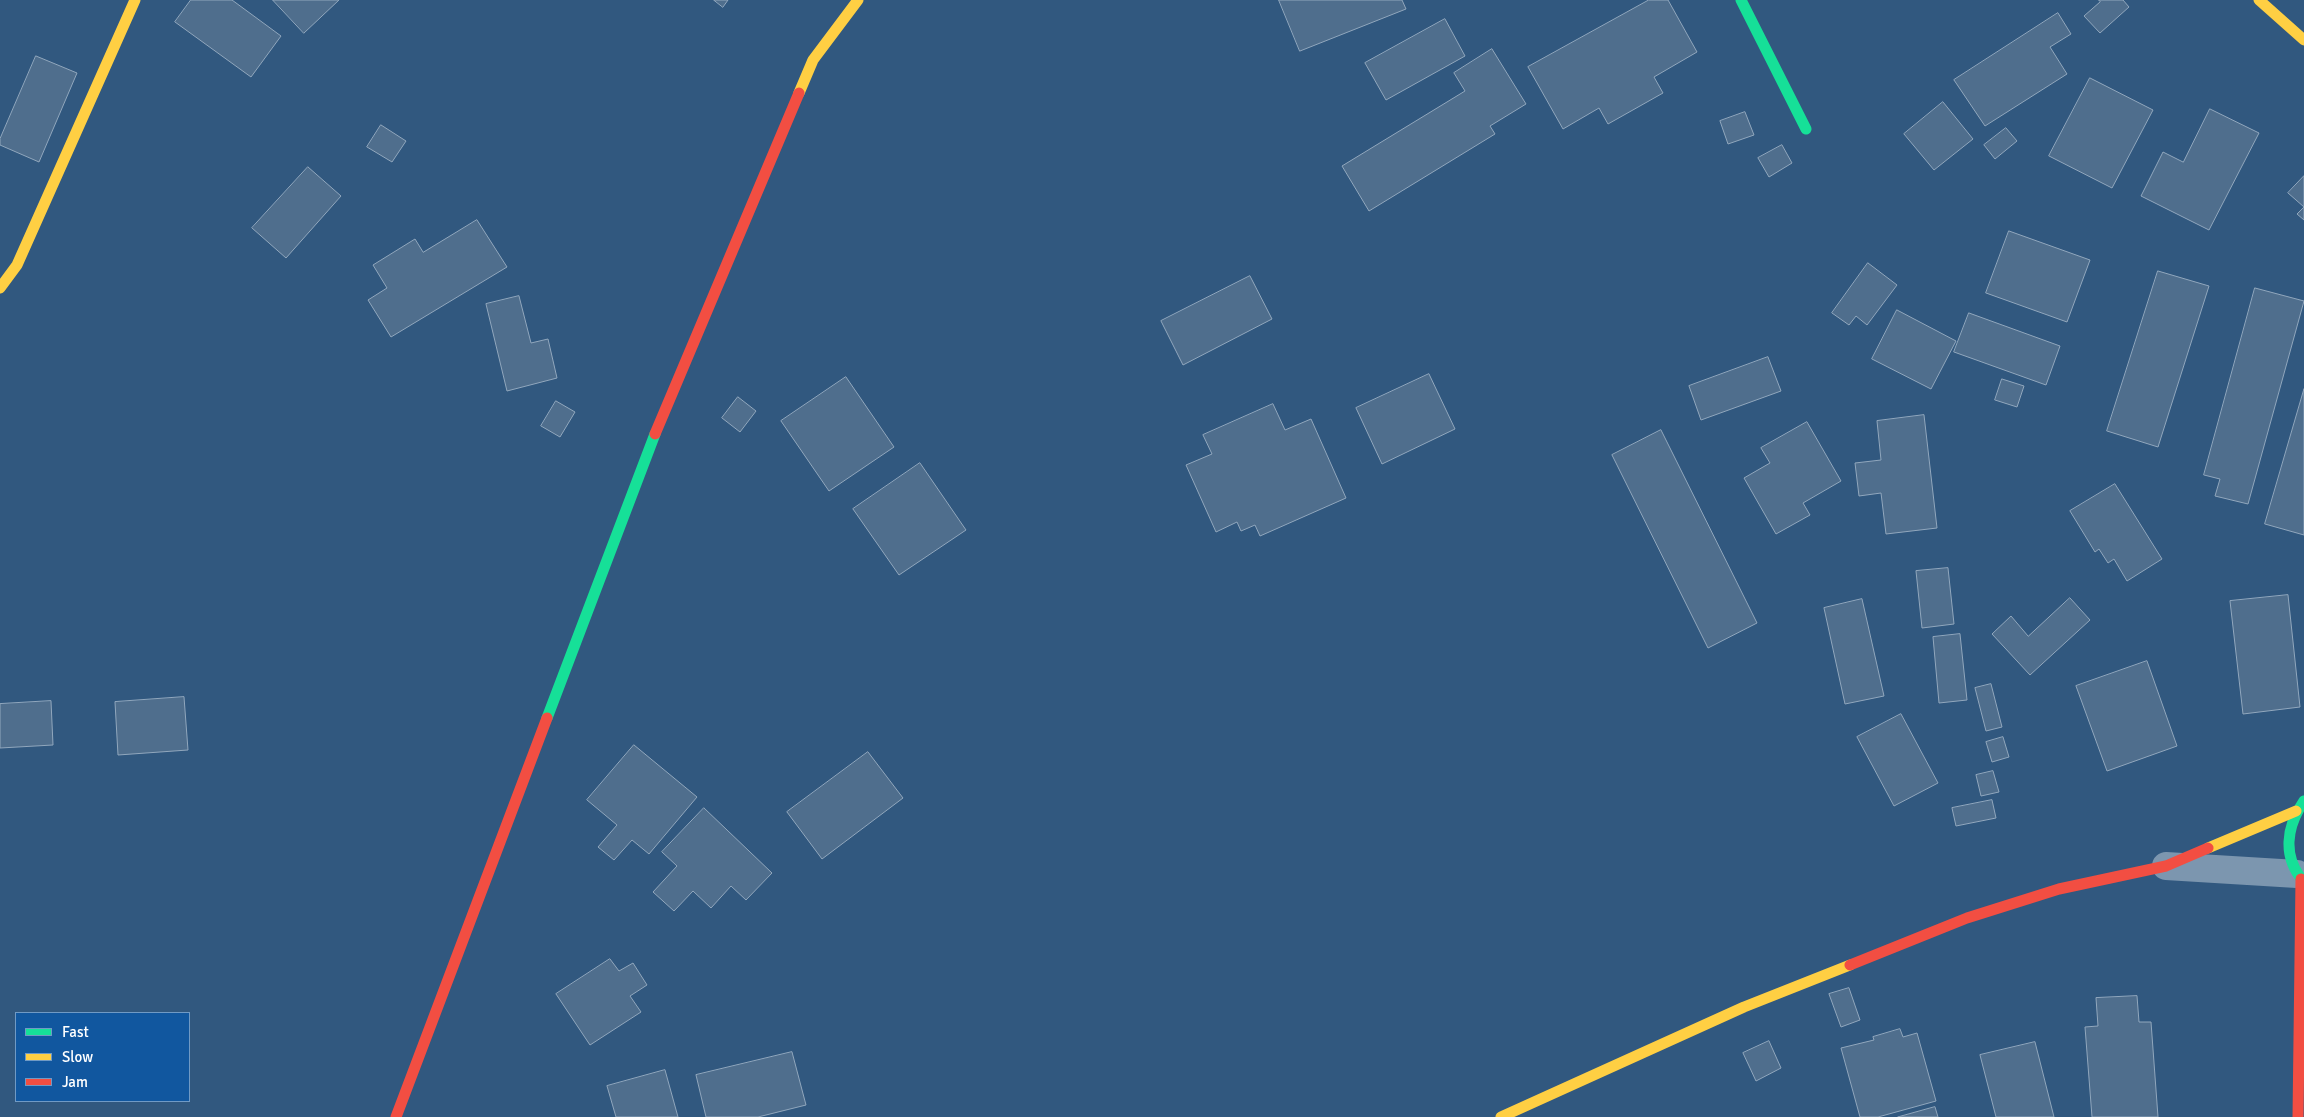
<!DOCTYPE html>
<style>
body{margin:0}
#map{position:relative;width:2304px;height:1117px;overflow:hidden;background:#31587f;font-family:Signika,sans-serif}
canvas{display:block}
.legend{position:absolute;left:15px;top:1012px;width:175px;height:90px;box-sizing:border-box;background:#11579f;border:1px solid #709ac5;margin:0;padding:6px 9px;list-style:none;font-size:15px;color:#fff}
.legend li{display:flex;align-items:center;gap:10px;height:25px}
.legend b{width:25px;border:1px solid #709ac5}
</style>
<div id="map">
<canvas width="2304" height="1117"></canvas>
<ul class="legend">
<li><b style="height:6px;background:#16e098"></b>Fast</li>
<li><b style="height:6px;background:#ffcf43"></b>Slow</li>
<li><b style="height:6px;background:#f24e42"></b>Jam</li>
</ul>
</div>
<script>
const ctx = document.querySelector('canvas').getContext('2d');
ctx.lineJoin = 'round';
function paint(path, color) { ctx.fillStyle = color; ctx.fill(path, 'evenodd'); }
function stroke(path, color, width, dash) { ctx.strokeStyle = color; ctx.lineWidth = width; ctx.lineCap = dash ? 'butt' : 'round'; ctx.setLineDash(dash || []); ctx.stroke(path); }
const building = new Path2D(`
 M191,0H232L281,36L251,77L175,22Z
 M273,0H339L304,33Z
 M714,0H728L723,7Z
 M1279,0H1402L1406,9L1300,51Z
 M1649,0H1668L1697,52L1654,77L1663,93L1608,124L1599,108L1563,129L1528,67Z
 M2099,0H2123L2129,7L2100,33L2084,16L2100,2Z
 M2058,13L2071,34L2050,47L2067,74L1985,126L1954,80Z
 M1445,19L1465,56L1386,100L1365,63Z
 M1492,49L1526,104L1490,126L1495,134L1369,211L1342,166L1465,91L1454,73Z
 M36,56L77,73L39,162L0,145V139Z
 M2090,78L2153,110L2112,188L2049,156Z
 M1943,102L1973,139L1934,170L1904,134Z
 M2210,109L2259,133L2209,230L2141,196L2163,152L2183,162Z
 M1745,112L1754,135L1728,144L1720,121Z
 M381,125L406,141L392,162L367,147Z
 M2006,128L2017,141L1995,159L1984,145Z
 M1782,145L1792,163L1769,177L1758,158Z
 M308,167L341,196L286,258L252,228Z
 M2304,176V220L2297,214L2304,207L2288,193Z
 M477,220L507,267L391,337L368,300L387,288L373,265L415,239L423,252Z
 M2009,231L2090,260L2067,322L1986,293Z
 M1868,263L1897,285L1867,325L1856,316L1849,325L1832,313Z
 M2158,271L2209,286L2158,447L2107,431Z
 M1250,276L1272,319L1183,365L1161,321Z
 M2255,288L2304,301L2248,504L2215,496L2220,479L2204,475Z
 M519,296L531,343L548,339L557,378L507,391L486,304Z
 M1897,310L1956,341L1931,389L1872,359Z
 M1969,313L2060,346L2046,385L1954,352Z
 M1768,357L1781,391L1701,420L1689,386Z
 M1429,374L1455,429L1382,464L1356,408Z
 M846,377L894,447L829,491L781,421Z
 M2002,379L2024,386L2017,407L1995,400Z
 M2304,389V535L2265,524Z
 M738,397L756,411L740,432L722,418Z
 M556,401L575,412L560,437L541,426Z
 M1273,404L1285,430L1311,419L1346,498L1260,536L1255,525L1241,531L1237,522L1216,532L1186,465L1212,454L1203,435Z
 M1924,415L1937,528L1886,534L1881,493L1859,496L1855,463L1881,460L1877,421Z
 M1807,422L1841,481L1803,503L1810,515L1776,534L1744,478L1770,463L1761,448Z
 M1661,430L1757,623L1708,648L1612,455Z
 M920,463L966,530L899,575L853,509Z
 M2115,484L2162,559L2127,581L2114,559L2108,563L2099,549L2095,552L2070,511Z
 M1948,568L1954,624L1922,628L1916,571Z
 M2288,595L2300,707L2243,714L2230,601Z
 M2070,598L2090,620L2030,675L1992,634L2011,616L2028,636Z
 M1862,599L1884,696L1845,704L1824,608Z
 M1960,634L1967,700L1939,703L1933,637Z
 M2147,661L2177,746L2107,771L2076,686Z
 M1991,684L2002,727L1986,731L1975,688Z
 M184,697L188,750L118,755L115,702Z
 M51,701L53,745L0,748V704Z
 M1901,714L1938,783L1894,806L1857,737Z
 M2003,737L2009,757L1992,762L1986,742Z
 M634,745L697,797L649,854L632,840L614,860L598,847L617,825L587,800Z
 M868,752L903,798L822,859L787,812Z
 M1993,771L1999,792L1981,796L1976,775Z
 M1992,800L1996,818L1956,826L1952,808Z
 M704,808L772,873L746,900L731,886L711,908L693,891L674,911L653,892L677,866L662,852Z
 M610,959L619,971L633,963L647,985L630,996L641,1012L590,1045L556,994Z
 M1849,988L1860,1020L1841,1027L1829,994Z
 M2137,996L2139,1022H2151L2158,1117H2092L2085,1027L2098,1026L2096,998Z
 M1900,1029L1903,1037L1917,1033L1936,1101L1878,1117H1860L1841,1048L1874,1040L1873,1037Z
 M1769,1041L1781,1068L1756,1081L1743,1053Z
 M2035,1042L2054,1117H1996L1980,1055Z
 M792,1052L806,1105L758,1117H706L696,1075Z
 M665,1070L678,1117H616L607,1086Z
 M1935,1107L1938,1117H1898Z`);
paint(building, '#4f6e8d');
stroke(building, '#91a7bd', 1);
stroke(new Path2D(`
 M2166,866L2297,874`), '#7c96af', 28);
stroke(new Path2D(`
 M1741,0L1806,129
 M547,718L655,434
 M2304,801C2286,827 2282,857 2304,882`), '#16e098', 11);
stroke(new Path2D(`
 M2259,0L2304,40
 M799,93L813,60L858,0
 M0,288L17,265L135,0
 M2208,848L2296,811
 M1501,1117L1744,1007L1850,965`), '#ffcf43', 11);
stroke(new Path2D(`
 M655,434L799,93
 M1850,965L1967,918L2059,889L2166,866L2208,848
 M396,1117L547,718
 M2298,1117L2301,879`), '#f24e42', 11);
</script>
